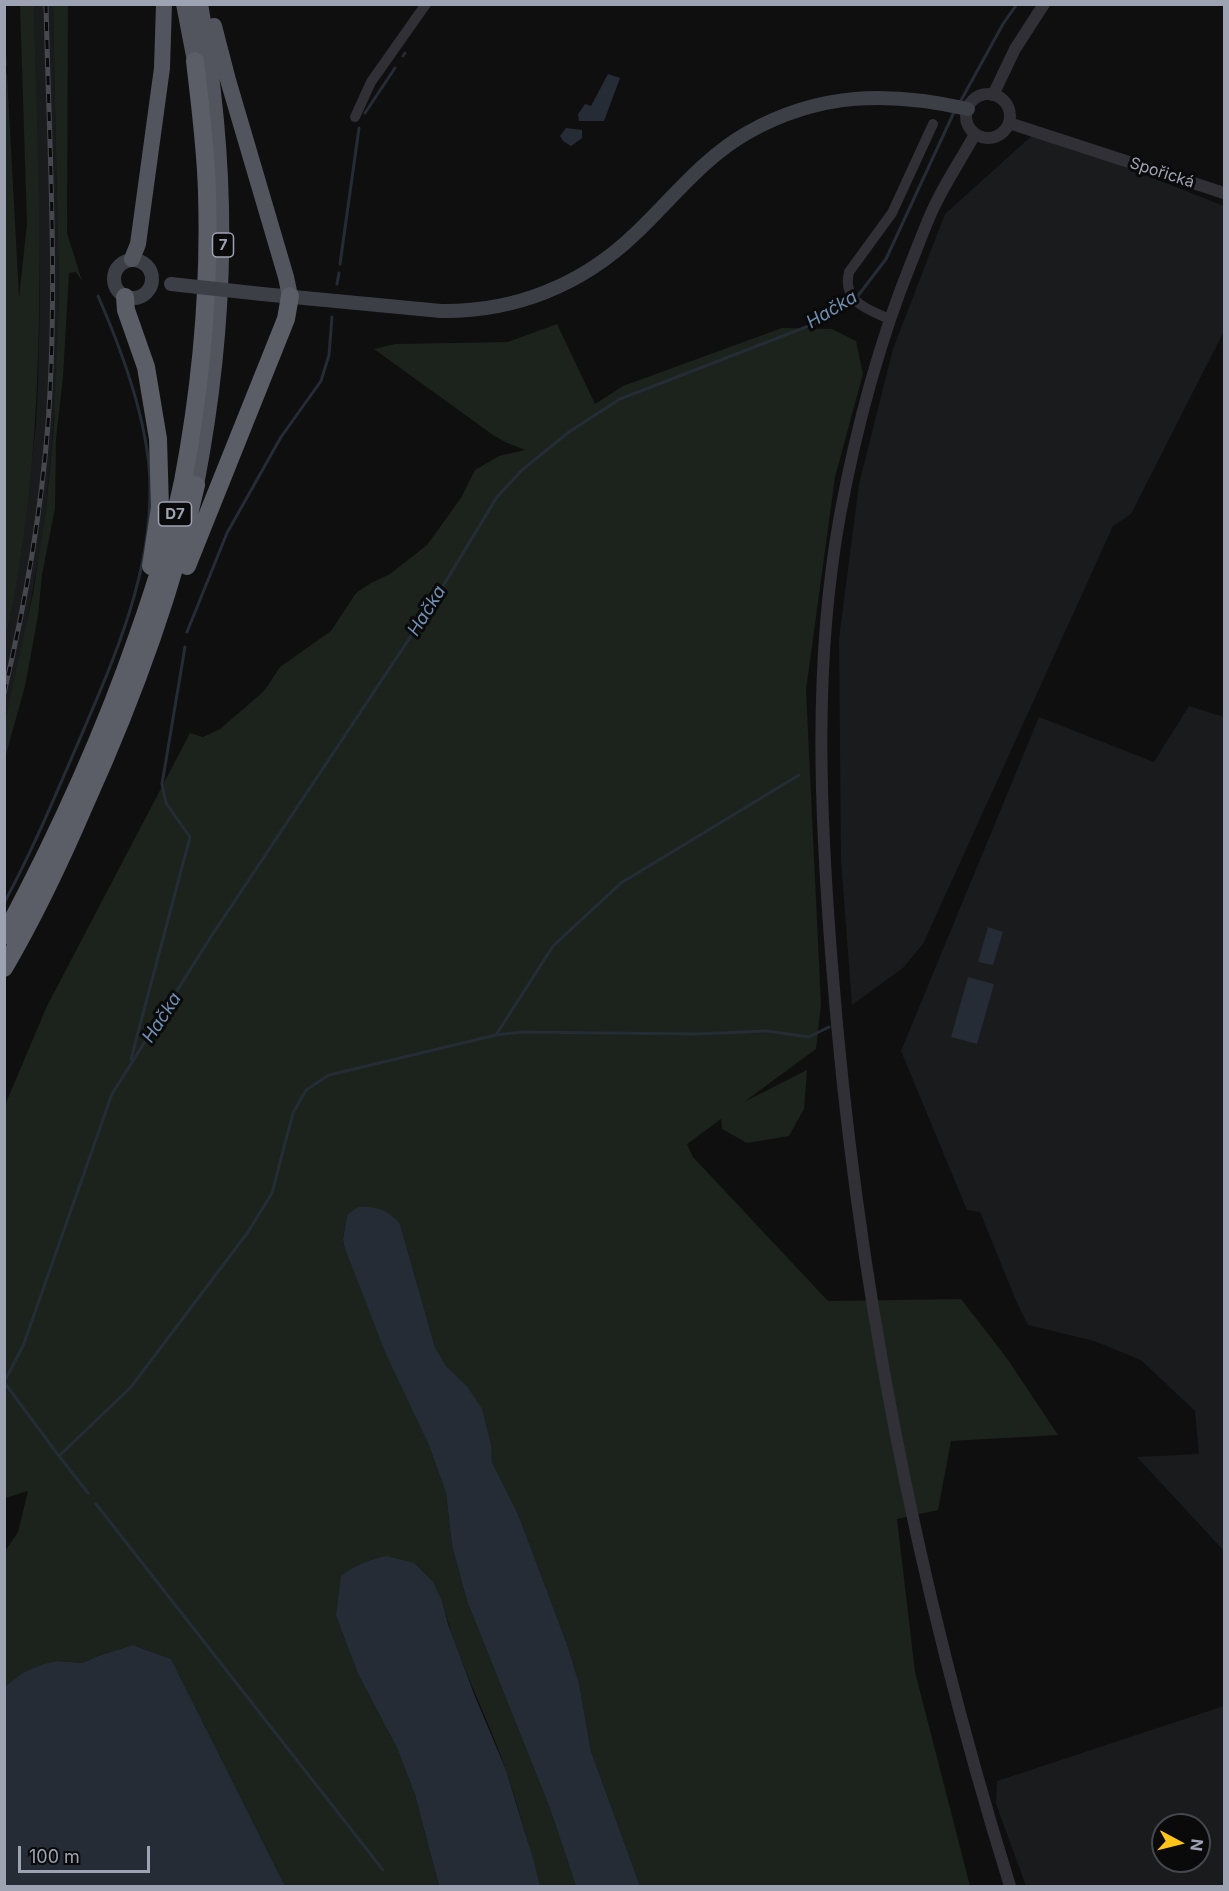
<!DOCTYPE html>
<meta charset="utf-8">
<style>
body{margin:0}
#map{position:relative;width:1229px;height:1891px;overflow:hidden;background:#0f0f10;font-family:Inter,sans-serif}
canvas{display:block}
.frame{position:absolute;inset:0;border:6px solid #9ea3b3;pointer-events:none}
.north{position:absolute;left:1151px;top:1813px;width:60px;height:60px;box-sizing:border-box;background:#0a0a0b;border:2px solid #45474e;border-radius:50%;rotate:97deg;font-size:16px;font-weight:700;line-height:24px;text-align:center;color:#9ea3b3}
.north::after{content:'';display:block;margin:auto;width:21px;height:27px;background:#ffc418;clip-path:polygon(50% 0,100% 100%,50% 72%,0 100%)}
.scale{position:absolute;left:18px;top:1846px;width:132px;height:27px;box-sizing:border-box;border:3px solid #9ea3b3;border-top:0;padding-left:8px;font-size:18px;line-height:21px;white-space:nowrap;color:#9ea3b3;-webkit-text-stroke:4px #0a0a0b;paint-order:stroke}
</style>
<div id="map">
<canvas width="1229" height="1891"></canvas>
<div class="frame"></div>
<div class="north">N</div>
<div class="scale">100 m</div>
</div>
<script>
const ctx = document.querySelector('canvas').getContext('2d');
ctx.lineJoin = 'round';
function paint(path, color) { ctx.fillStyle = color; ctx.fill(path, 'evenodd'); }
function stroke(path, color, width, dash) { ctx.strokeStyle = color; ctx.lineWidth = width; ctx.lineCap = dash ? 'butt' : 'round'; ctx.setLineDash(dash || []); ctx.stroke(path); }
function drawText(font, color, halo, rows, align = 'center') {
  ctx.font = font + ' Inter,sans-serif'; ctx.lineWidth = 6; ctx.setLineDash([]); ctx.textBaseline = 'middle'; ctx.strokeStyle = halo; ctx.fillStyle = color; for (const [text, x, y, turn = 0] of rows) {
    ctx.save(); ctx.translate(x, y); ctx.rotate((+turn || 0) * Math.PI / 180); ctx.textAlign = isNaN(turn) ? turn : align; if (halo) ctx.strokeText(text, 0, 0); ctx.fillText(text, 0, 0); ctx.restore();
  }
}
paint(new Path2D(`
 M34,5H53L59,295L57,383L46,509L40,550L24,638L5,720V642L22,548L36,425L38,383L40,295Z
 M1036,132L1224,206V331L1131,514L1113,526L923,944L903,968L852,1005L841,860L839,639L859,484L893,349L945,214Z
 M1189,706L1224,717V1551L1137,1457L1199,1454L1195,1411L1141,1360L1094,1341L1028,1325L1017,1303L980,1212L967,1210L901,1051L1039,717L1154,762Z
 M1224,1706V1886H1026L996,1804L997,1781ZM1163,1825H1199V1861H1163Z`), '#1a1b1d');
paint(new Path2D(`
 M20,5H34C39,218 52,432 5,642L4,24L7,65L5,68L7,75L19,297L27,224Z
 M53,5H68L67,233L82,281L76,272L69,273L63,377L56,439L55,508L42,575L38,616L25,686L5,758V720L33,594L46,509L54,425L59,295Z
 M557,324L595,404L623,386L782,328L832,329L856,341L863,374L835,477L806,690L821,1005L816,1049L744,1102L807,1070L804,1109L789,1136L747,1143L722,1129L721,1119L687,1144L693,1157L828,1301L961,1299L1006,1357L1058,1435L951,1441L938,1510L897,1519L915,1672L970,1886H640L591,1751L579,1683L567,1644L518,1514L492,1462L491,1453L467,1386L446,1366L435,1347L400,1224L347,1215L343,1239L344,1246L428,1443L446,1493L452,1546L467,1601L549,1806L576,1886H540C527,1840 515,1792 497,1746C478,1698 455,1652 442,1601L336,1616L358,1674L397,1748L415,1795L439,1886H285L171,1659L133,1645L98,1656L82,1663L58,1661L24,1672L5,1686V1551L18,1532L28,1491L5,1498V1105L47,1006L190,733L203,737L220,729L264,691L280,667L331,631L356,593L371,583L390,574L427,545L461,498L475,470L499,456L525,450L505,442L493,435L374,349L395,344L508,342Z`), '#1b231c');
paint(new Path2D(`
 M608,74L620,78L604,121H579L578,114L585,104L591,106Z
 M566,128L582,130V138L571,146L563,141L560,136Z
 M988,927L1003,932L993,965L978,962Z
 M968,977L994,984L977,1044L951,1037Z
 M358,1207C376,1206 388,1210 400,1224L435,1347L446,1366L467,1386L482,1409L491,1445L492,1462L518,1514L567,1644L579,1683L591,1751L640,1886H576L549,1806L467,1601L452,1546L446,1493L428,1443L386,1354L344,1246L343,1239L347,1215Z
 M387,1556L414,1563L433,1582L442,1601L448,1624L474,1694L506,1770L534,1862L540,1886H439L415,1795L397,1748L358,1674L336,1616L341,1576C356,1565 368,1560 387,1556Z
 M133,1645L171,1659L285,1886H5V1686L24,1672L44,1664L58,1661L82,1663L98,1656Z`), '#252c35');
stroke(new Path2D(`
 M403,56L405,53
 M959,104L1003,24L1017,4
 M365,113L395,68
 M340,264L359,128
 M337,284L339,273
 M857,297L886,259L955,110
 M187,632L227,533L281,437L321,381L329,355L332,317
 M4,903C31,854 53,801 75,750C110,668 151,580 150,488C150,426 123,353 98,296
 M496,1035L521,1032L696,1034L767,1031L809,1037L829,1027
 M131,1059L190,837L166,803L162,784L185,647
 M4,1382L23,1346L112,1094L212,935L429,609L497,497L522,470L569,432L620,399L819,322L852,301
 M4,1382L59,1456L131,1387L248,1232L272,1193L293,1113L306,1090L329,1075L496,1035L553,946L621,883L799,775
 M59,1456L88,1493
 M96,1504L383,1870`), '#252c35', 3);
stroke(new Path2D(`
 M355,117L371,82L426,4
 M889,319C867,309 842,302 849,272L892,213L933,124`), '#303036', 10);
stroke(new Path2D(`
 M966 116a22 22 0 1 1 44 0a22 22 0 1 1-44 0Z
 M993,95L1015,49L1044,4
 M1009,123L1224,193
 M975,134C962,158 947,180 935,205C926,223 919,244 911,263C878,345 856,429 840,515C813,664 820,815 832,965C856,1278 917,1587 1010,1886`), '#303036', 12);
stroke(new Path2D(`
 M114 279a19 19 0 1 1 38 0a19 19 0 1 1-38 0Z
 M262,294L441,311C515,312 582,285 635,234C671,200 703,158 747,133C819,92 889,91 968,109`), '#3d3f46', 14);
stroke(new Path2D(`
 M184,4L195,61
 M214,26L228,80L286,277L290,296
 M132,259L138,244L162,68L164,4
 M196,485C228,319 230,171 200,4`), '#53555e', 16);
stroke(new Path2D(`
 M125,297L126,310L146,367L158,439L160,507L151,566
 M187,566L286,319L290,296
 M4,936C56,839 102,739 138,635C156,584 172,533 183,481C201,386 210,290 207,193C206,149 200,105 195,61
 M4,968C35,915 61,860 85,804C132,700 171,596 196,485`), '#5b5d67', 18);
const rail = new Path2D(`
 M4,693C25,605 41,514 48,424C58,284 49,144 46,4`);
stroke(rail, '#46484f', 5);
stroke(rail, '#0a0a0b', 3, [9]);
stroke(new Path2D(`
 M171,284L262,294`), '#3d3f46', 14);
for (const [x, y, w] of [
 [223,245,21],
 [175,514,33]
]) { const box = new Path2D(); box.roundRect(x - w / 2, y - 12, w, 24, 4.5); ctx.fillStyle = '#0a0a0b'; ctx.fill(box); stroke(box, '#9ea3b3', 1.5); }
drawText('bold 15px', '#9ea3b3', null, [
 ["7",223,245],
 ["D7",175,514]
]);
drawText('16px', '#9ea3b3', '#0a0a0b', [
 ["Spořická",1162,173,18]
]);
drawText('italic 18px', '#718fb3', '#0a0a0b', [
 ["Hačka",832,310,-31],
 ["Hačka",427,611,-58],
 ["Hačka",162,1018,-57]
]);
</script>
